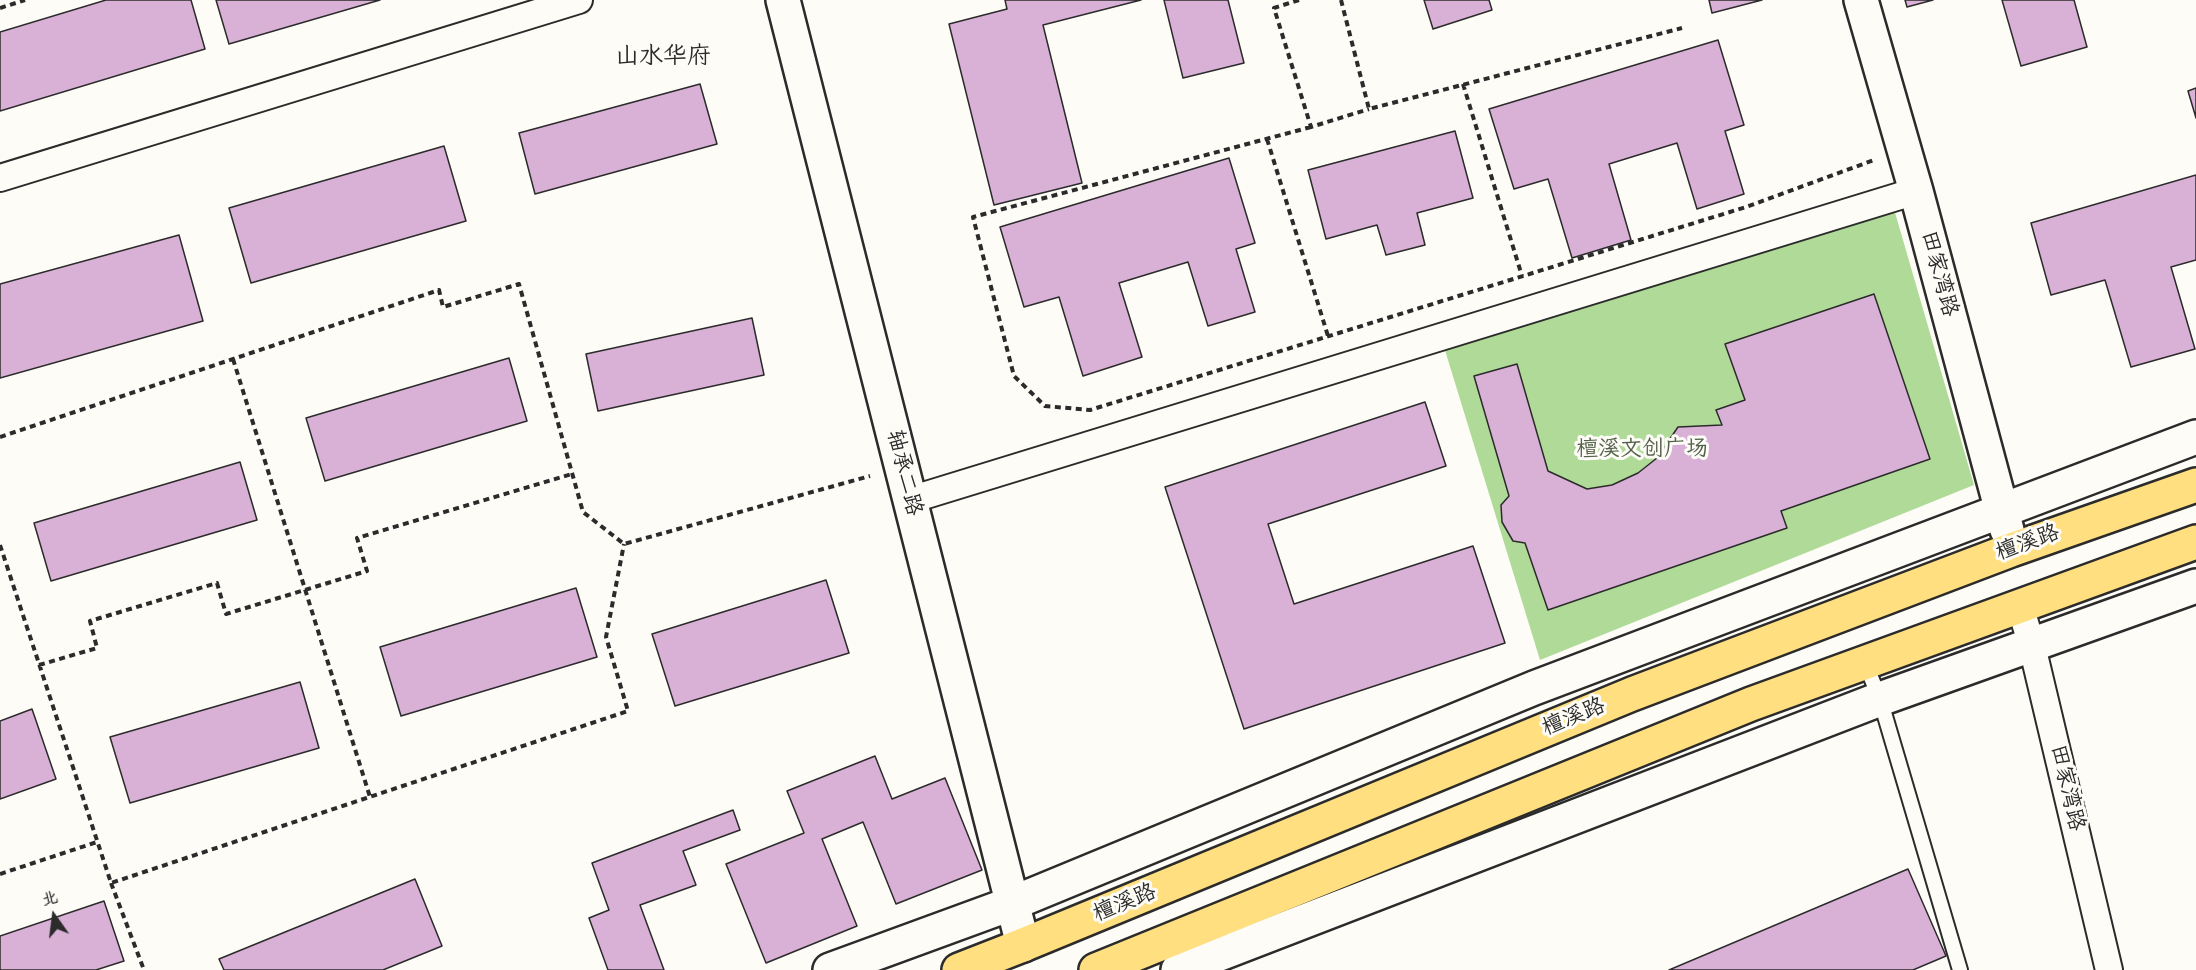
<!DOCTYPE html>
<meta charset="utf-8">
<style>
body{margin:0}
#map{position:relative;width:2196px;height:970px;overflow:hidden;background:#fdfcf7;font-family:"Architects Daughter","LXGW WenKai TC",sans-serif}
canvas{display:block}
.north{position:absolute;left:24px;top:886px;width:60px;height:60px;-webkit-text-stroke:4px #fdfcf7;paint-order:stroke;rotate:346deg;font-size:16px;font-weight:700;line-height:24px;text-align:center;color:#2b2b2b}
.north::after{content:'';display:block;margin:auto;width:21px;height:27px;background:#2b2b2b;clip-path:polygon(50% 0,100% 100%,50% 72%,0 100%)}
</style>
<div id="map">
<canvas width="2196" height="970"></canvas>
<div class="north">北</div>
</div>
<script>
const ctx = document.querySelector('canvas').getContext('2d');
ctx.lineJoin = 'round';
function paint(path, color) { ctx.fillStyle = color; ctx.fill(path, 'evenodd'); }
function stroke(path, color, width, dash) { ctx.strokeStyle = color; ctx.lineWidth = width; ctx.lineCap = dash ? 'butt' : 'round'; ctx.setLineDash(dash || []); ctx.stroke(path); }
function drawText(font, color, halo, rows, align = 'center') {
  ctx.font = font + ' "Architects Daughter","LXGW WenKai TC",sans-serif'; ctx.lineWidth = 6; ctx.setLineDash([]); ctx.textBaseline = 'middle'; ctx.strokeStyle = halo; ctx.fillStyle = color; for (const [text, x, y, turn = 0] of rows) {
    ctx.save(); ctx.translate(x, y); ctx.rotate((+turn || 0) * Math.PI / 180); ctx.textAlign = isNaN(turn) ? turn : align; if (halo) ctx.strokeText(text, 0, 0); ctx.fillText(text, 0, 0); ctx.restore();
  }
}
paint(new Path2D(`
 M1894,209L1974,485L1540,660L1444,347Z`), '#b0da97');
const building = new Path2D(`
 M106,0H191L205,49L0,111V32Z
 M216,0H380L229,44Z
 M1005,0H1141L1043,25L1082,183L994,205L949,24L1007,9Z
 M1164,0H1228L1244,63L1183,78Z
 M1424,0H1489L1492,10L1433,29Z
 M1709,0H1762L1712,13Z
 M1905,0H1933L1907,7Z
 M2002,0H2074L2087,47L2021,66Z
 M1718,40L1744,125L1725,131L1744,194L1697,209L1677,143L1609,164L1631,240L1572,258L1548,179L1514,189L1489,109Z
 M700,84L717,144L535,194L519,133Z
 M2196,88V118L2188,91Z
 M1455,131L1473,198L1417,213L1425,245L1386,255L1377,225L1326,239L1308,170Z
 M444,146L466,221L251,283L229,208Z
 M1229,158L1255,243L1236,249L1255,312L1208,326L1188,262L1119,283L1142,357L1083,376L1059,297L1024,307L1000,227Z
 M2196,175V260L2171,267L2195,349L2131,367L2105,280L2051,295L2031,223Z
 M179,235L203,321L0,378V284Z
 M1874,294L1930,459L1781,511L1787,528L1548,610L1525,543L1513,541L1502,522L1501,505L1509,496L1474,376L1517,364L1548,471L1587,489L1612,485L1638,473L1657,458L1678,427L1722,425L1716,410L1745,400L1725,344Z
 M752,318L764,375L598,411L586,354Z
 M509,358L527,421L325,481L306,418Z
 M1425,402L1446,466L1268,524L1294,604L1473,546L1505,643L1244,729L1165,487Z
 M240,462L257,520L51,581L34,523Z
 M826,580L849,653L675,706L652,634Z
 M576,588L597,657L401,716L380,647Z
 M300,682L319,748L130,803L110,737Z
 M32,709L56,779L0,799V721Z
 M875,756L892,799L945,778L982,870L896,904L863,822L822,839L857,926L766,963L726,864L804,833L787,791Z
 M733,810L740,830L683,851L696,885L640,905L664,970H608L589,918L609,910L592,863Z
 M1908,869L1946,956L1913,970H1669Z
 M415,879L442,946L383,970H224L219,959Z
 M104,901L124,961L96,970H0V936Z`);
paint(building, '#d9b0d6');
stroke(building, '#2b2b2b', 1.5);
const lane = new Path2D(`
 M1865,663L1880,699L1960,970`);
const street = new Path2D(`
 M0,178L579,0
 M910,500L1916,191
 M2020,606L2032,646L2109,970`);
const secondary = new Path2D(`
 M783,0L1023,945
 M1861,0L1916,191L2007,530
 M830,970L1013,903L1534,688L2196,437
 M1178,970L1880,699L2196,586`);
const primary = new Path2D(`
 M959,970L1023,945L1632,694L2011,550L2196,485
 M1096,970L1751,704L2196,542`);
stroke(lane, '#2b2b2b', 18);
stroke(street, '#2b2b2b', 30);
stroke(secondary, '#2b2b2b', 38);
stroke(primary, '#2b2b2b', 38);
stroke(new Path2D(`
 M1299,0L1274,8L1311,127L1369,109
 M1341,0L1369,109L1682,28
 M0,8L25,0
 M1463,84L1522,276
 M1311,127L973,217L1014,376L1045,406L1090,410L1746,207L1874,160
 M1267,139L1328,336
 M233,359L370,797
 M0,437L439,290L443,307L519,284L583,512L624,544L870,476
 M0,545L111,883L628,711L606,637L624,544
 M39,665L97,648L90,621L217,583L226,614L367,571L357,538L572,474
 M0,874L97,842
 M111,883L144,970`), '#2b2b2b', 4, [6, 4.5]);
stroke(lane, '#fdfcf7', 14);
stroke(street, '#fdfcf7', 26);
stroke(secondary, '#fdfcf7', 33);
stroke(primary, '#ffdf80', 33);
drawText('22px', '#2b2b2b', '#fdfcf7', [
 ["田家湾路",1938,274,75],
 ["轴承二路",903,473,76],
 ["檀溪路",2028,544,-20],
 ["檀溪路",1574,718,-22],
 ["田家湾路",2066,788,77],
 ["檀溪路",1125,904,-22]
]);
drawText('22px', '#53604b', '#fdfcf7', [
 ["檀溪文创广场",1642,450]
]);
drawText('24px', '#2b2b2b', '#fdfcf7', [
 ["山水华府",663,58]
]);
</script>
